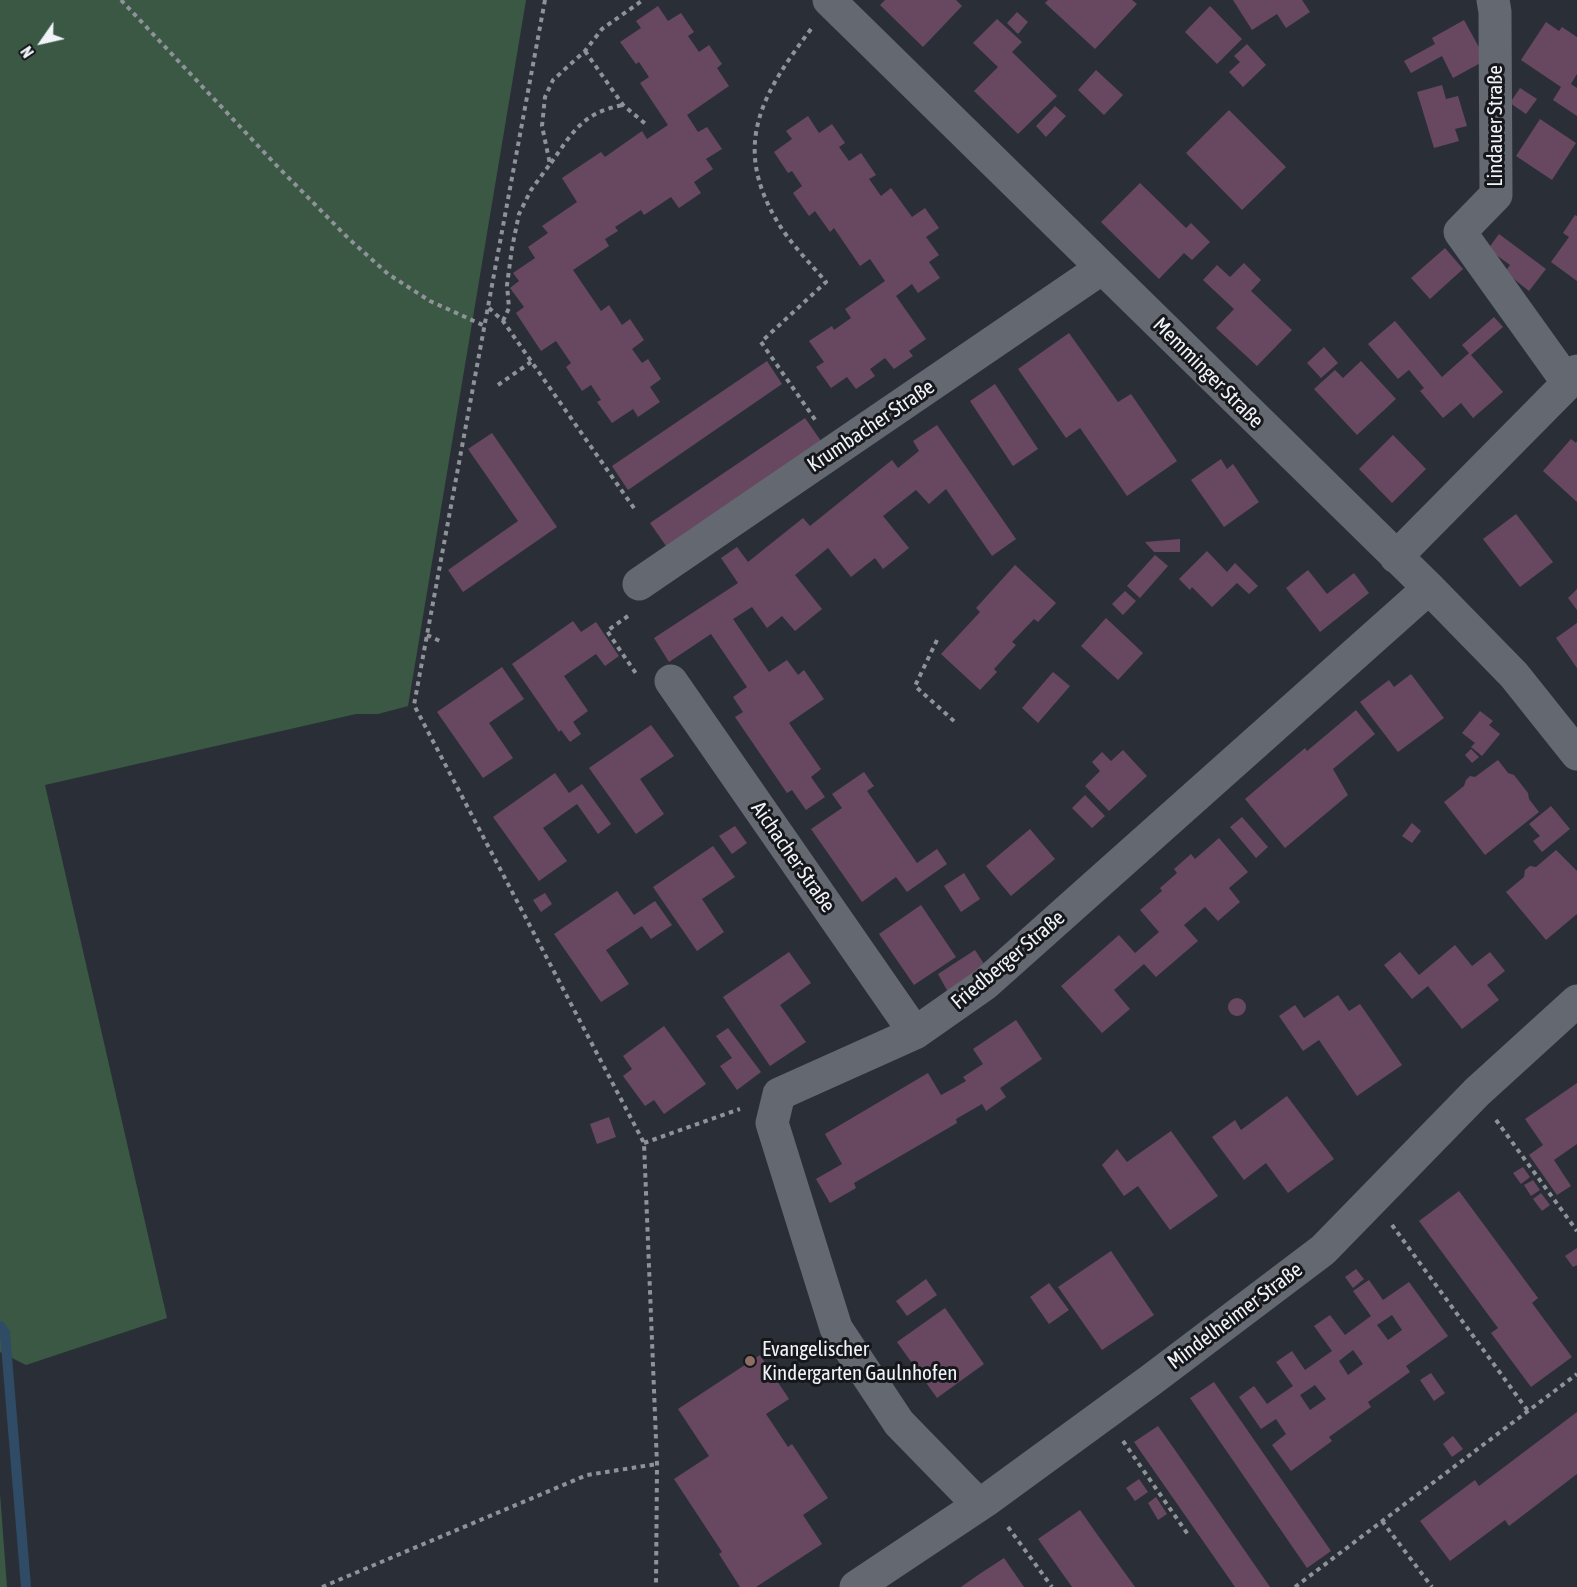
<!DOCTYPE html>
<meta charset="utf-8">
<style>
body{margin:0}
#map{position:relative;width:1577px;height:1587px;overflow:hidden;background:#2a2f37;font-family:"Asap Condensed",sans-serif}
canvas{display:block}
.north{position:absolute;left:12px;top:12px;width:60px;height:60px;-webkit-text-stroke:4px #15171b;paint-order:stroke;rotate:236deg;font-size:16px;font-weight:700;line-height:24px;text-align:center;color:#f0f3f8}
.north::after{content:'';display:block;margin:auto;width:21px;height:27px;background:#f0f3f8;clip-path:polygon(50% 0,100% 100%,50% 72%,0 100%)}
</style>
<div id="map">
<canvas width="1577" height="1587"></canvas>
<div class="north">N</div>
</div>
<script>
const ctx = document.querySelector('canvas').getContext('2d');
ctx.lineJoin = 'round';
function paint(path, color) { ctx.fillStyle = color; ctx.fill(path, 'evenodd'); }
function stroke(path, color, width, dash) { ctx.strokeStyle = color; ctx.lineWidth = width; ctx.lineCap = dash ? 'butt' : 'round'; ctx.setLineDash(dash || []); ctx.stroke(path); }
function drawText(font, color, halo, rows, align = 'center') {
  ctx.font = font + ' "Asap Condensed",sans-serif'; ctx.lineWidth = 6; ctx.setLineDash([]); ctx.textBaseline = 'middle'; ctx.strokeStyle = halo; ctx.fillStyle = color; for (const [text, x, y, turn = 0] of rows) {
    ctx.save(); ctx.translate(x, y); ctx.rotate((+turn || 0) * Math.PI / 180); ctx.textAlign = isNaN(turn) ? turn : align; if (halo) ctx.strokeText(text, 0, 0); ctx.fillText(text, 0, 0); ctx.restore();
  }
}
paint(new Path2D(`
 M0,0H526L408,706L378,714H356L45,785L167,1318L26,1365L0,1352Z
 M0,1494L7,1587H0Z`), '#3a5844');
stroke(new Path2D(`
 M0,1326L5,1333L26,1587`), '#2f4b65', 10);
paint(new Path2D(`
 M885,0H956L962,6L923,47L880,5Z
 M1048,0H1132L1137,4L1095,49L1045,3Z
 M1233,0H1302L1310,12L1286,28L1277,14L1252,30Z
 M658,6L668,21L681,13L694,32L688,36L699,52L709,45L722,64L717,68L729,86L687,115L698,132L707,127L722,149L706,159L713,169L694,182L701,193L679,208L671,197L644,215L641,210L615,227L618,231L605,239L609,246L573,270L601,311L609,305L622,325L630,319L644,340L632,349L642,363L648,359L661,379L650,387L660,402L638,417L633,409L612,423L597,402L601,400L591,385L582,391L566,367L571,363L556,341L541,351L516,313L524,307L510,288L519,281L513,273L535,258L528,247L548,233L542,226L577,202L562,178L601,152L605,157L642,131L647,139L668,125L640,83L649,77L639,62L636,64L620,42L641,28L636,21Z
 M1210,6L1242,39L1217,64L1185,32Z
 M1017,12L1028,22L1018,34L1007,23Z
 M997,19L1022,42L1012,52L1057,96L1018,134L974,91L998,67L973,43Z
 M1464,20L1486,60L1453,78L1442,56L1411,73L1404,61L1435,44L1432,38Z
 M1546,22L1559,31L1562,27L1577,37V74L1571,84L1577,88V116L1553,100L1561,87L1521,60Z
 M1247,44L1266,65L1243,87L1229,72L1240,62L1234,56Z
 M1096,70L1123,95L1104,115L1078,90Z
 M1442,85L1446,99L1458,96L1467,126L1455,129L1459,141L1434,148L1417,92Z
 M1520,88L1537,99L1526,114L1510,103Z
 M1055,106L1066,116L1046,137L1036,126Z
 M1229,110L1286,167L1242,210L1186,153Z
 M808,116L819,133L832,124L845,143L839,147L849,161L861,153L876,175L869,179L881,196L891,188L912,217L925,208L939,228L926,237L939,255L929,262L940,278L918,293L912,284L896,296L926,339L909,351L913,356L894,369L885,358L870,369L875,376L856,389L847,377L831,388L816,367L824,362L809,341L832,326L834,330L851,318L845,309L885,281L870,259L860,266L834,228L830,232L815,211L809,216L793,193L802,186L792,171L788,173L774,152L792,139L786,131Z
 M1540,119L1576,143L1552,180L1516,156Z
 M1140,183L1186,228L1191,223L1210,242L1192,260L1184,253L1159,279L1101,222Z
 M1575,215L1577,216V281L1551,262L1569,237L1563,233Z
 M1499,234L1546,269L1529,291L1505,272L1510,265L1488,249Z
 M1445,248L1463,269L1430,299L1411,278Z
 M1244,263L1261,280L1251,291L1292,330L1257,366L1216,328L1234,309L1203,280L1217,265L1230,277Z
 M1494,317L1503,327L1471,355L1503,392L1473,418L1461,403L1443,418L1420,391L1424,388L1409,370L1398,379L1368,344L1395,321L1442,377L1469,353L1462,345Z
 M1069,333L1118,402L1131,394L1177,461L1127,496L1080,428L1066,438L1018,369Z
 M1324,347L1338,363L1321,378L1307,363Z
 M767,361L782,384L628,490L612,466Z
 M1361,361L1396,399L1357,435L1314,389L1335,370L1343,378Z
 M995,384L1038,449L1013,466L970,401Z
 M805,418L821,441L666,546L650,523Z
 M937,425L1016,539L992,556L946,489L929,504L916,490L883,516L909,548L883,569L875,558L851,577L828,548L795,575L822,609L795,631L782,616L767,628L752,607L733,619L769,672L787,660L798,675L804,670L824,699L789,723L821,769L811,777L825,797L806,810L792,790L787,793L735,717L743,712L733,697L747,687L711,634L669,662L654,638L738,583L721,558L737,547L748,562L803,518L810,526L892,460L898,468L919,451L913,441Z
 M492,433L557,527L463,592L448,570L518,521L468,449Z
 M1393,435L1426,469L1392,503L1359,469Z
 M1571,439L1576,443L1577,441V502L1543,471Z
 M1221,459L1227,469L1233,464L1259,502L1224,527L1191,480Z
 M1516,514L1553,562L1520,587L1483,539Z
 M1180,539V552H1154L1145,542Z
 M1207,551L1227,572L1235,563L1258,586L1249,594L1237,583L1212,607L1192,587L1190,590L1179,579Z
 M1155,555L1168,566L1140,598L1127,586Z
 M1015,565L1056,603L1038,622L1034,619L1012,642L1016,645L994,669L997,672L980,690L941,654L980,612L976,608Z
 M1308,570L1327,594L1354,573L1369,593L1320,632L1286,588Z
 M1577,589V610L1568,598Z
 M1125,591L1136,601L1123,615L1112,604Z
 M1106,618L1143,653L1118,680L1081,646Z
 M573,621L581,632L596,622L619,656L605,666L596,654L564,676L588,711L573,722L581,734L570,742L561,730L559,732L512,664Z
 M1577,623V668L1556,638Z
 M502,667L524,699L489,723L513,758L483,778L437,712Z
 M1053,672L1070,686L1038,723L1022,708Z
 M1411,674L1444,718L1398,752L1360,702L1389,680L1394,687Z
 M1356,710L1375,734L1333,769L1348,795L1285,848L1245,799L1305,748L1307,751Z
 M1480,711L1493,721L1489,725L1500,734L1482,756L1471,747L1475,743L1462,733Z
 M651,725L674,756L640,779L664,814L636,834L589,768Z
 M1471,749L1479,757L1472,763L1465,755Z
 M1123,750L1147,776L1109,811L1085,786L1100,771L1092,762L1102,752L1111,761Z
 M1498,760L1508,773L1514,775L1528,793L1529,799L1539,812L1485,855L1444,802L1464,786L1466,780L1470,776L1475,777Z
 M864,772L874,786L867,791L917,863L937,849L947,864L907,892L896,877L862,902L811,829L842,808L832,794Z
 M555,773L569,793L582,784L611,824L598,834L577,804L543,828L567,861L539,881L493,817Z
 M1085,795L1105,816L1092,828L1072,808Z
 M1551,806L1570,829L1542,852L1533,841L1540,836L1529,824Z
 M1242,817L1268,847L1256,858L1230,827Z
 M1412,823L1421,831L1412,843L1402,836Z
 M735,826L747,843L732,854L719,836Z
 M1030,829L1055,859L1011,896L986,866Z
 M1219,838L1248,872L1229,888L1240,902L1218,921L1205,907L1184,925L1198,941L1156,977L1144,964L1114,990L1130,1009L1102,1033L1061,986L1119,935L1135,953L1159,932L1140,910L1162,891L1160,888L1177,873L1174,869L1191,854L1195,859Z
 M713,846L735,877L702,899L724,932L697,951L653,887Z
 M1556,850L1577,871V914L1546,940L1506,892L1524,877L1525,870L1530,866L1536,867Z
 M964,873L980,899L961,912L944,886Z
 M617,891L634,915L655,901L672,925L651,939L642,926L606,950L629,984L601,1002L554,934Z
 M545,893L552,904L541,912L533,900Z
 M921,905L956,957L914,985L879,934Z
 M1455,945L1472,966L1490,952L1505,971L1487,985L1499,1000L1462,1029L1428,986L1412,999L1384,965L1400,952L1419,975Z
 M975,950L986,967L948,992L938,974Z
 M789,952L811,983L780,1005L806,1042L770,1066L723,997Z
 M1338,995L1349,1011L1360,1004L1402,1065L1357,1096L1319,1040L1303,1051L1279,1016L1295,1005L1304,1018Z
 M1228 1007a9 9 0 1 1 18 0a9 9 0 1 1-18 0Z
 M1016,1020L1042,1059L1000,1088L1006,1097L986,1111L982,1104L956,1119L957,1123L854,1183L856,1188L830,1203L816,1179L842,1164L825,1134L928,1073L941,1095L954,1088L966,1081L963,1077L983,1064L973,1049Z
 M664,1026L706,1084L664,1114L654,1100L645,1106L623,1076L632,1069L623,1056Z
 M728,1028L761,1072L737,1090L720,1066L732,1058L716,1036Z
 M1577,1083V1144L1554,1160L1571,1186L1557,1195L1529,1155L1543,1145L1525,1119Z
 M1287,1096L1334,1159L1288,1193L1266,1163L1244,1180L1212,1137L1235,1120L1241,1130Z
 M609,1117L616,1137L597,1144L590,1124Z
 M1171,1131L1218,1196L1170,1230L1138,1186L1124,1196L1102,1165L1117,1149L1127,1162Z
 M1523,1167L1530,1177L1521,1184L1513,1173Z
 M1533,1180L1540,1190L1531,1196L1524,1185Z
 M1459,1191L1538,1298L1532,1303L1572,1357L1531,1387L1491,1333L1498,1328L1419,1221Z
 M1541,1193L1550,1205L1542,1211L1533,1199Z
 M1577,1248V1265L1573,1267L1565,1256Z
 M1111,1251L1154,1315L1102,1350L1058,1287Z
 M1356,1269L1364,1279L1353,1288L1345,1277Z
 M926,1279L937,1295L907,1316L896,1301Z
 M1369,1280L1383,1300L1409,1282L1448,1336L1406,1366L1410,1372L1368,1402L1371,1407L1329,1437L1332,1441L1291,1471L1272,1445L1286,1434L1276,1419L1261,1429L1239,1397L1254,1386L1267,1404L1293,1386L1276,1362L1292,1351L1305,1370L1332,1351L1314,1326L1330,1315L1345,1335L1371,1316L1353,1291ZM1392,1315L1402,1330L1388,1340L1377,1325ZM1353,1350L1363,1364L1348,1375L1339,1361ZM1315,1385L1326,1399L1310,1410L1300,1395Z
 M1049,1283L1069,1310L1049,1324L1030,1297Z
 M945,1308L984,1364L937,1398L897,1342Z
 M760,1355L789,1399L766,1414L788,1447L792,1444L828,1498L803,1515L822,1544L756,1587H740L719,1554L722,1552L674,1479L709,1456L678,1409Z
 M1431,1373L1445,1393L1434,1401L1420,1380Z
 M1214,1382L1331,1551L1307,1568L1190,1398Z
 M1577,1412V1474L1509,1526L1505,1520L1450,1561L1420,1521L1475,1480L1479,1486Z
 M1158,1426L1175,1450L1270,1587H1235L1134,1442Z
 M1453,1436L1463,1449L1452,1457L1443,1444Z
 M1139,1479L1148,1492L1135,1501L1126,1488Z
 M1156,1497L1167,1514L1158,1520L1148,1503Z
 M1080,1510L1099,1537L1135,1587H1072L1038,1539Z
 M1004,1558L1024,1587H961L978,1575Z`), '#684860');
stroke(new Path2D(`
 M121,0L277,166L349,239L388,274L430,301L485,326
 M545,0L414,705L644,1143L657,1464L656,1587
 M811,29C763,93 731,144 777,221C789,242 810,263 826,282L761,342L816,421
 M585,51L623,105L648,126
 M551,163C573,132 582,113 623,105
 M489,308L503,321L636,511
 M503,321L509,308L507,285L512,248L519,214L531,190L550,164L542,126L545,97L553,80L585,51L602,29L643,0
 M498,385L531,362
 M628,616L607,631L637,675
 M427,635L442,642
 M937,640L915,686L955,722
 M1496,1120L1577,1231
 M644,1143L740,1109
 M1392,1225L1528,1411
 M1123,1441L1189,1536
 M1382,1521L1432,1587
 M1008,1527L1052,1587
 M322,1587L587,1475L657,1464
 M1295,1587L1577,1374`), '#8f9399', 4, [4.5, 4.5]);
stroke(new Path2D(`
 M829,0L1429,588L1514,675L1577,754
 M1493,0L1495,12L1496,195L1460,232L1568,383
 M1396,557L1568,383L1577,371
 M639,584L1102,268
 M671,681L915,1033
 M979,1505L899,1423L836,1328L772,1123L779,1094L915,1033L985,984L1429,588
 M856,1587L988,1499L1151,1380L1323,1250L1477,1092L1577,1001`), '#636871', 33);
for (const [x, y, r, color] of [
 [750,1361,6,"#8d6e63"]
]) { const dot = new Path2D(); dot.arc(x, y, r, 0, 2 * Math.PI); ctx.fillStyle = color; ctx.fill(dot); stroke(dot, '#15171b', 2); }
drawText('21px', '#f0f3f8', '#15171b', [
 ["Lindauer Straße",1495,126,-90],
 ["Memminger Straße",1208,373,45],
 ["Krumbacher Straße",871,426,-34],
 ["Aichacher Straße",793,857,55],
 ["Friedberger Straße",1008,960,-40],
 ["Mindelheimer Straße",1235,1316,-37]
]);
drawText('21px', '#f0f3f8', '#15171b', [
 ["Evangelischer",762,1349],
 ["Kindergarten Gaulnhofen",762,1373]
], 'left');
</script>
